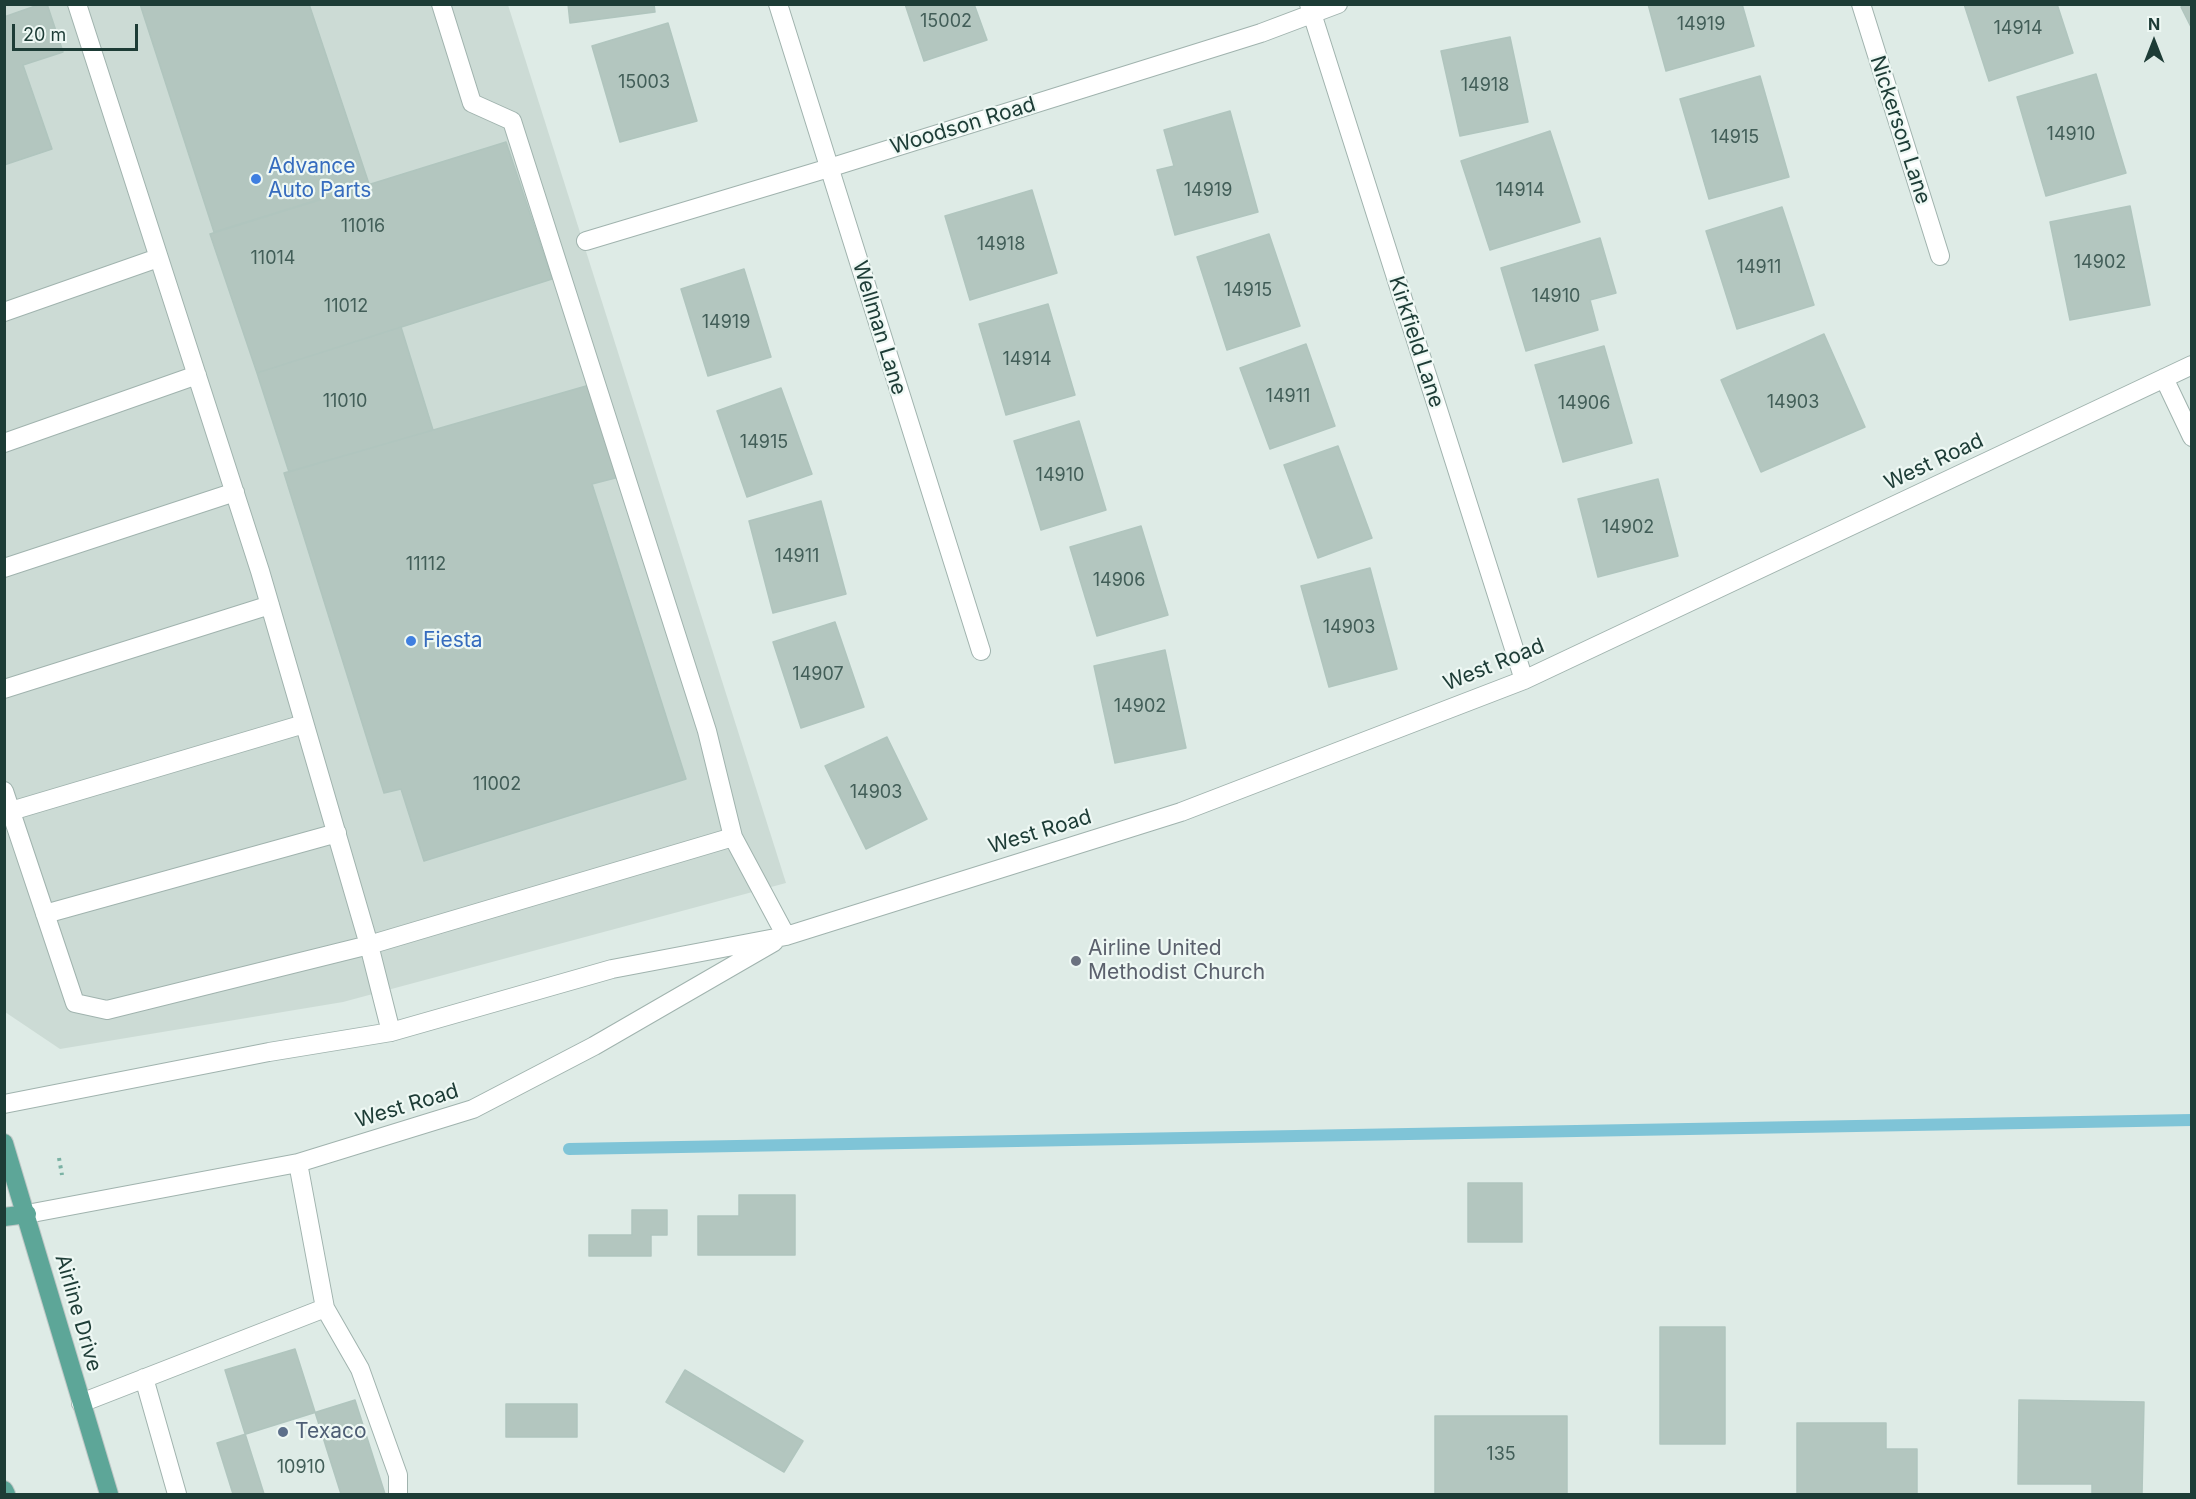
<!DOCTYPE html>
<style>
body{margin:0}
#map{position:relative;width:2196px;height:1499px;overflow:hidden;background:#deebe6;font-family:Inter,sans-serif}
canvas{display:block}
.frame{position:absolute;inset:0;border:6px solid #1d3c36;pointer-events:none}
.north{position:absolute;left:2124px;top:12px;width:60px;height:60px;-webkit-text-stroke:4px #eef8f4;paint-order:stroke;rotate:0deg;font-size:16px;font-weight:700;line-height:24px;text-align:center;color:#1d3c36}
.north::after{content:'';display:block;margin:auto;width:21px;height:27px;background:#1d3c36;clip-path:polygon(50% 0,100% 100%,50% 72%,0 100%)}
.scale{position:absolute;left:12px;top:24px;width:126px;height:27px;box-sizing:border-box;border:3px solid #1d3c36;border-top:0;padding-left:8px;font-size:18px;line-height:21px;white-space:nowrap;color:#1d3c36;-webkit-text-stroke:4px #eef8f4;paint-order:stroke}
</style>
<div id="map">
<canvas width="2196" height="1499"></canvas>
<div class="frame"></div>
<div class="north">N</div>
<div class="scale">20 m</div>
</div>
<script>
const ctx = document.querySelector('canvas').getContext('2d');
ctx.lineJoin = 'round';
function paint(path, color) { ctx.fillStyle = color; ctx.fill(path, 'evenodd'); }
function stroke(path, color, width, dash) { ctx.strokeStyle = color; ctx.lineWidth = width; ctx.lineCap = dash ? 'butt' : 'round'; ctx.setLineDash(dash || []); ctx.stroke(path); }
function drawText(font, color, halo, rows, align = 'center') {
  ctx.font = font + ' Inter,sans-serif'; ctx.lineWidth = 4.5; ctx.setLineDash([]); ctx.textBaseline = 'middle'; ctx.strokeStyle = halo; ctx.fillStyle = color; for (const [text, x, y, turn = 0] of rows) {
    ctx.save(); ctx.translate(x, y); ctx.rotate((+turn || 0) * Math.PI / 180); ctx.textAlign = isNaN(turn) ? turn : align; if (halo) ctx.strokeText(text, 0, 0); ctx.fillText(text, 0, 0); ctx.restore();
  }
}
paint(new Path2D(`
 M4,5H508L786,883L343,1002L60,1049L5,1012Z`), '#ccdbd5');
stroke(new Path2D(`
 M569,1149L2192,1120`), '#7fc4d7', 12);
const building = new Path2D(`
 M41,4H47L63,52L23,65L52,149L4,165V17Z
 M140,4H309L369,184L214,232Z
 M568,4H654L655,12L570,23Z
 M905,4H974L987,40L924,61Z
 M1648,4H1742L1754,46L1666,71Z
 M1964,4H2057L2073,53L1989,81Z
 M2188,4H2192V29L2181,7Z
 M668,23L697,121L620,142L592,46Z
 M1510,37L1528,122L1460,136L1441,51Z
 M2096,74L2126,173L2046,196L2017,97Z
 M1760,76L1789,177L1709,199L1680,99Z
 M1230,111L1258,212L1175,235L1157,170L1174,166L1164,130Z
 M1550,131L1580,222L1490,250L1461,161Z
 M506,142L552,279L257,373L210,234Z
 M1032,190L1057,273L970,300L945,216Z
 M2130,206L2150,305L2070,320L2050,222Z
 M1782,207L1814,305L1737,329L1706,231Z
 M1269,234L1300,326L1227,350L1197,257Z
 M1600,238L1616,293L1590,300L1598,330L1526,351L1501,268Z
 M744,269L771,357L708,376L681,289Z
 M1048,304L1075,395L1006,415L979,324Z
 M401,327L433,430L289,472L257,373Z
 M1824,334L1865,427L1761,472L1721,380Z
 M1306,344L1335,426L1270,449L1240,368Z
 M1604,346L1632,443L1563,462L1535,365Z
 M593,384L623,476L592,484L686,779L424,861L401,789L384,793L284,473Z
 M781,388L812,474L747,497L717,411Z
 M1079,421L1106,510L1041,530L1014,441Z
 M1338,446L1372,538L1318,558L1284,465Z
 M1658,479L1678,556L1598,577L1578,499Z
 M821,501L846,594L773,613L749,521Z
 M1141,526L1168,615L1097,636L1070,547Z
 M1370,568L1397,669L1329,687L1301,586Z
 M835,622L864,707L801,728L773,642Z
 M1165,650L1186,748L1115,763L1094,666Z
 M887,737L927,819L866,849L825,766Z
 M1468,1183H1522V1242H1468Z
 M739,1195H795V1255H698V1216H739Z
 M632,1210H667V1235H651V1256H589V1235H632Z
 M1660,1327H1725V1444H1660Z
 M295,1349L341,1494H264L225,1370Z
 M685,1370L803,1441L784,1472L666,1402Z
 M355,1400L385,1494H233L217,1443Z
 M2019,1400L2144,1402L2142,1494H2092V1484H2018Z
 M506,1404H577V1437H506Z
 M1435,1416H1567V1494H1435Z
 M1797,1423H1886V1449H1917V1494H1797Z`);
paint(building, '#b3c6bf');
stroke(building, '#b0c5be', 1.5);
const minor = new Path2D(`
 M77,4L260,571L369,945L391,1032
 M441,4L472,103L512,121L707,731L733,837
 M778,4L981,651
 M1309,4L1524,680
 M1861,4L1940,256
 M586,241L829,168L1261,33L1338,4
 M4,312L158,258
 M2164,378L2192,437
 M4,443L197,375
 M4,568L235,492
 M4,689L270,605
 M4,791L75,1003L107,1010L369,945L733,837L786,936
 M11,811L304,724
 M45,914L337,833
 M4,1104L269,1052L391,1032L612,969L786,936L1181,812L1524,680L2192,365
 M27,1214L298,1163L473,1109L594,1046L774,942
 M325,1308L360,1369L398,1475V1494
 M144,1378L177,1494
 M81,1403L325,1308L298,1163`);
const major = new Path2D(`
 M4,1143L109,1494
 M4,1217L27,1214
 M4,1490L6,1494`);
stroke(minor, '#a0b3ae', 20);
stroke(major, '#c0c8c7', 20);
stroke(new Path2D(`
 M59,1158L62,1175`), '#7bb2a4', 4, [3, 4.5]);
stroke(minor, '#fff', 18);
stroke(major, '#5da698', 18);
for (const [x, y, r, color] of [
 [256,179,6,"#3f7fe0"],
 [411,641,6,"#3f7fe0"],
 [1076,961,6,"#6b7280"],
 [283,1432,6,"#5c6f8a"]
]) { const dot = new Path2D(); dot.arc(x, y, r, 0, 2 * Math.PI); ctx.fillStyle = color; ctx.fill(dot); stroke(dot, '#eef8f4', 2); }
drawText('18px', '#425e58', null, [
 ["15002",946,22],
 ["14919",1701,25],
 ["14914",2018,29],
 ["15003",644,83],
 ["14918",1485,86],
 ["14910",2071,135],
 ["14915",1735,138],
 ["14919",1208,191],
 ["14914",1520,191],
 ["11016",363,227],
 ["14918",1001,245],
 ["11014",273,259],
 ["14902",2100,263],
 ["14911",1759,268],
 ["14915",1248,291],
 ["14910",1556,297],
 ["11012",346,307],
 ["14919",726,323],
 ["14914",1027,360],
 ["14911",1288,397],
 ["11010",345,402],
 ["14903",1793,403],
 ["14906",1584,404],
 ["14915",764,443],
 ["14910",1060,476],
 ["14902",1628,528],
 ["14911",797,557],
 ["11112",426,565],
 ["14906",1119,581],
 ["14903",1349,628],
 ["14907",818,675],
 ["14902",1140,707],
 ["11002",497,785],
 ["14903",876,793],
 ["135",1501,1455],
 ["10910",301,1468]
]);
drawText('21px', '#1d3c36', '#eef8f4', [
 ["Woodson Road",963,126,-17],
 ["Nickerson Lane",1900,130,72],
 ["Wellman Lane",879,328,73],
 ["Kirkfield Lane",1416,342,72],
 ["West Road",1934,462,-25],
 ["West Road",1494,665,-22],
 ["West Road",1040,832,-17],
 ["West Road",407,1106,-17],
 ["Airline Drive",78,1313,74]
]);
drawText('21px', '#366cbe', '#eef8f4', [
 ["Advance",268,167],
 ["Auto Parts",268,191],
 ["Fiesta",423,641]
], 'left');
drawText('21px', '#5b616d', '#eef8f4', [
 ["Airline United",1088,949],
 ["Methodist Church",1088,973]
], 'left');
drawText('21px', '#4e5e75', '#eef8f4', [
 ["Texaco",295,1432]
], 'left');
</script>
